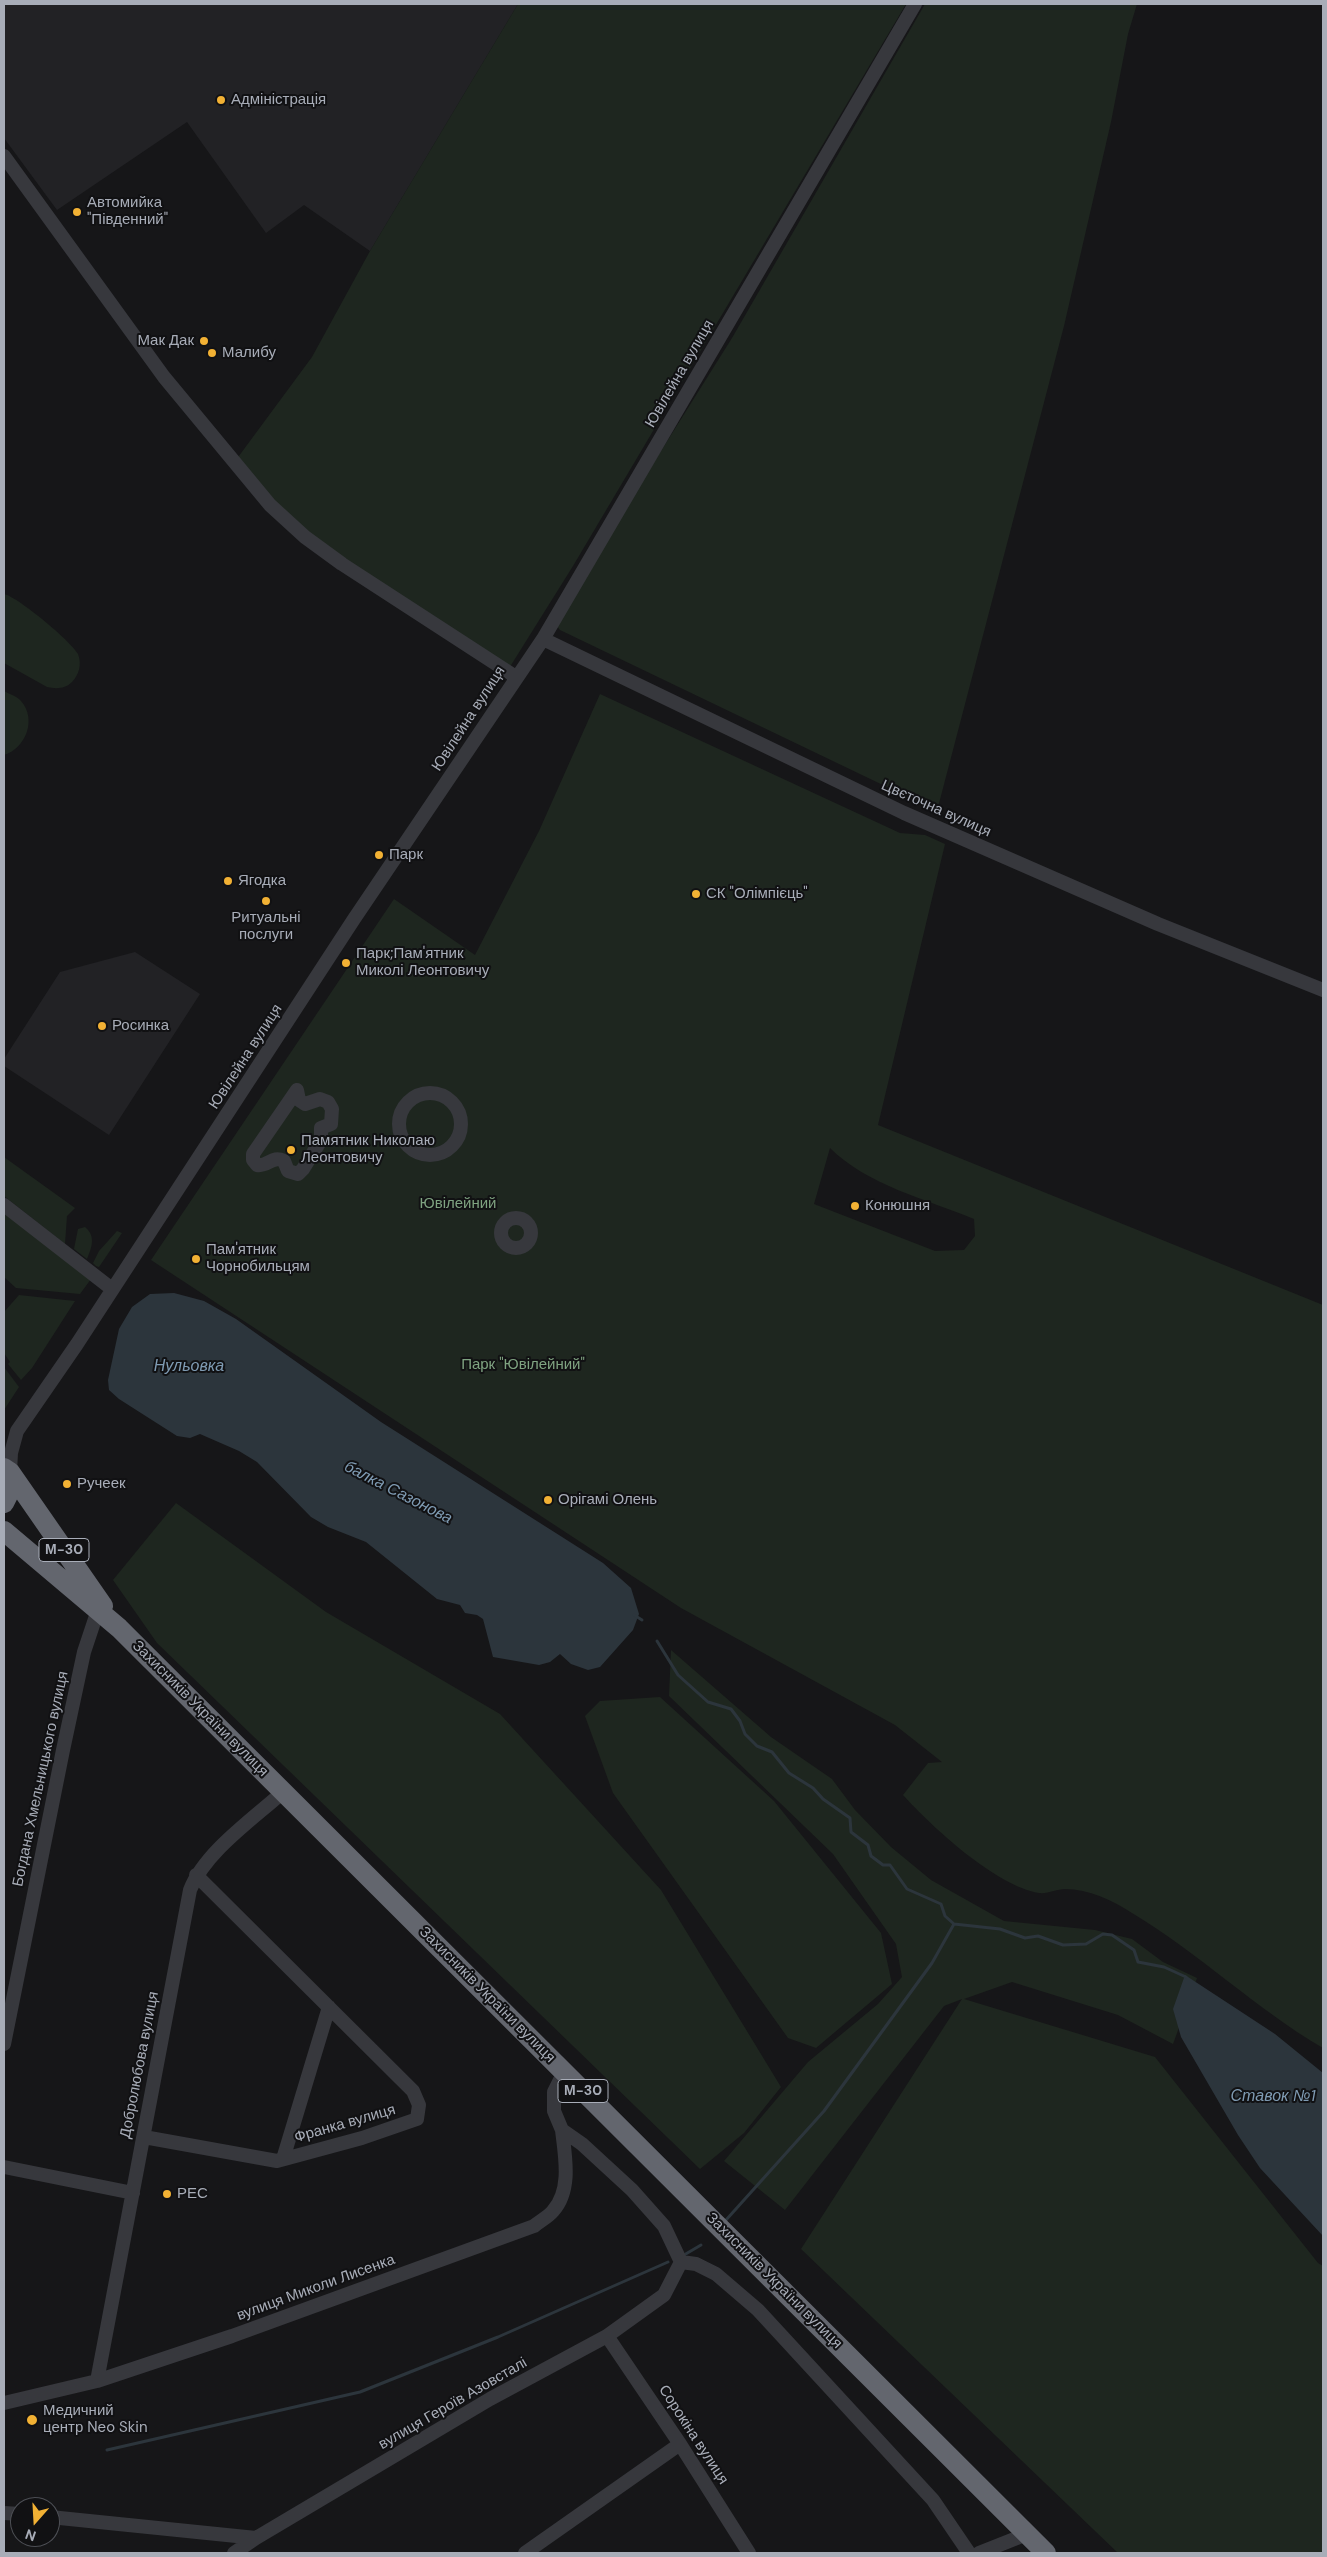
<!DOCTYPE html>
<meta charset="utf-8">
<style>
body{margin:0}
#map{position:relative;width:1327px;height:2557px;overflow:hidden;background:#161618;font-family:"DM Sans",sans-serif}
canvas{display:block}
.frame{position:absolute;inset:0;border:5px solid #a8adb8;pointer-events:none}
.north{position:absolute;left:10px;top:2497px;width:50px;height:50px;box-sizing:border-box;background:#111113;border:1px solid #4d4f55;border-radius:50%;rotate:199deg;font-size:14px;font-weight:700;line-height:20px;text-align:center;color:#a8adb8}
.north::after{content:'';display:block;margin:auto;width:18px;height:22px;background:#f2b134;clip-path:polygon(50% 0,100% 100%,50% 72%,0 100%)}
</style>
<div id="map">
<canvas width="1327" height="2557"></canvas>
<div class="frame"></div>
<div class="north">N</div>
</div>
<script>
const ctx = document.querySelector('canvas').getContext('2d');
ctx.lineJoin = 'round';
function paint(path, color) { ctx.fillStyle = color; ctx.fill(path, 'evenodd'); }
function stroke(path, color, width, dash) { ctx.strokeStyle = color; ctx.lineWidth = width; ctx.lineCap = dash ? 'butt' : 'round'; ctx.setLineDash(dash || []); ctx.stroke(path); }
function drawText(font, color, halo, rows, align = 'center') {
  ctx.font = font + ' "DM Sans",sans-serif'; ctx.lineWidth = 4; ctx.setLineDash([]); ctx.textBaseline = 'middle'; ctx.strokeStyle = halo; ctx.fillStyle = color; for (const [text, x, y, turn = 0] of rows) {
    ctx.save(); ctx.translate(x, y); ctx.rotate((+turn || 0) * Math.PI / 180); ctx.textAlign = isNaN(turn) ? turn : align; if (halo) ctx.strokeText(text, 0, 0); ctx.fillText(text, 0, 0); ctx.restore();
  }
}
paint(new Path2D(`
 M4,4H518L370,251L304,205L266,233L187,122L57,210L4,138Z
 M135,952L200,994L109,1135L4,1066V1059L60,972Z`), '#222225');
paint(new Path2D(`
 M518,4H906L573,566L508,670L342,564L233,464L312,357L370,251Z
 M925,4H1137L1128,34L1111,122L1064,326L937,811L560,630L556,625L622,513L732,338Z
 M4,594C18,597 71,641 78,654C82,664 79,675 72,682C65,689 56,689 47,687L4,663Z
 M4,691C9,694 17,696 21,701C37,719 26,748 4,755Z
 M600,694L900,833L925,835L945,844L878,1125L1323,1305V2048C1256,2009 1199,1953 1132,1913C1112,1900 1089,1889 1065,1889C1057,1889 1048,1894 1039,1893C996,1886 932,1827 903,1795L928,1763L942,1762L895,1725L681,1608L151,1260L394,899L475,955L539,831ZM830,1148C867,1185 926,1199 974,1219L975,1236L964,1250L935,1251L814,1204Z
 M4,1157L75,1208L67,1216L65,1244L4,1196Z
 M4,1211L91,1279L80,1294L16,1288L4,1277Z
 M85,1227C96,1236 92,1247 87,1259L74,1249L78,1229Z
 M117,1231L122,1233L99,1267L96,1266L93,1263L99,1251Z
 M19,1295L75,1301L32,1368L21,1380L8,1364L10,1362L4,1353V1312Z
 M4,1367L19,1387L4,1410Z
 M176,1503L326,1612L500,1714L661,1890L781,2087L744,2133L700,2169L157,1643L113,1580Z
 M671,1650L771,1737L832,1779L855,1810L891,1847L931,1880L1004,1921L1095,1930L1132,1939L1163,1962L1197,1978L1173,2044L1118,2015L1012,1982L964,1999L1155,2057L1318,2263L1323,2266V2553H1118L801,2249L962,1999L944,2006L785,2210L724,2161L808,2062L878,2004L902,1977L896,1944L833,1854L669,1696Z
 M660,1697L774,1801L881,1933L892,1984L816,2048L788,2038L613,1793L585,1716L600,1701Z`), '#1e261f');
paint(new Path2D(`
 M174,1293L204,1301L236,1319L381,1422L603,1563L631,1588L639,1614L633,1630L600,1667L588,1670L571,1664L560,1654L550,1662L539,1665L493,1657L483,1619L477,1615L465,1613L460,1605L437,1599L366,1542L328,1527L311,1517L257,1462L239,1451L200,1434L190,1438L177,1436L119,1399L109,1390L108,1380L119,1329L132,1307L150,1294Z
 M1185,1975L1275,2034L1323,2073V2236L1260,2168L1238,2135L1181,2037L1173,2009Z`), '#2c353c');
stroke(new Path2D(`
 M634,1615L642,1620
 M657,1641L678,1675L708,1702L731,1709L740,1721L745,1734L757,1746L772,1752L789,1773L813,1788L823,1799L850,1818L851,1832L868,1845L871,1856L883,1865H890L907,1889L941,1904L945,1916L954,1924L1000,1929L1025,1938L1038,1936L1063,1945L1086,1944L1103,1934L1112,1935L1134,1950L1138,1962L1164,1967L1186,1977
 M726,2220L824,2111L932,1963L954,1924
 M684,2255L701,2245
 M107,2450L360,2392L498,2337L668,2262`), '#2c353c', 3);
stroke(new Path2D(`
 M4,156L164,377L270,505L305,537L342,564L516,677
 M543,639L904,813L1158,924L1323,990
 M297,1090L299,1100L305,1104L320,1099L328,1102L332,1109L331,1124L321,1128V1140L303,1169L298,1174L288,1171L284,1161C272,1155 268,1167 257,1165L253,1160V1154Z
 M399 1124a31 31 0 1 1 62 0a31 31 0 1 1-62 0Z
 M4,1205L112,1289
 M501 1233a15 15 0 1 1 30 0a15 15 0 1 1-30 0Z
 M10,1472L11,1453L17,1431L77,1344L354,919L543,639L915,4
 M4,2044L63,1750L84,1652L98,1610
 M564,2072L554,2092V2111L562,2130L582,2144L632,2190L664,2226L681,2262
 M144,2137L277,2161L362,2138L417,2119L419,2105L413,2091L196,1875
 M283,2159L329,2007
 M4,2167L133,2193
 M681,2262L696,2264L716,2274L758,2310L933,2500L969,2553
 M607,2336L680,2444L749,2553
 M97,2381L190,1890C205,1852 253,1819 283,1792
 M4,2403L97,2381L232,2336L534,2226C540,2221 548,2217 553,2211C572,2190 565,2156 562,2130
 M4,2513L20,2514
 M50,2517L256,2538
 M234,2553L256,2538L490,2399L607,2336L664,2295L681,2262
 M525,2553L680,2444
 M979,2553L1027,2534`), '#37383d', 14);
stroke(new Path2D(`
 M4,1468L10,1472L103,1606
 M4,1503L8,1495L10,1472
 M4,1531L119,1628L1046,2553`), '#63666e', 20);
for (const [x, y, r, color] of [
 [221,100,5,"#f2b134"],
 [77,212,5,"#f2b134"],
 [204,341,5,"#f2b134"],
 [212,353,5,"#f2b134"],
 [379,855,5,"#f2b134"],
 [228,881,5,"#f2b134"],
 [696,894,5,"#f2b134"],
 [266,901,5,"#f2b134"],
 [346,963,5,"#f2b134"],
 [102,1026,5,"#f2b134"],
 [291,1150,5,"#f2b134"],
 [855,1206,5,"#f2b134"],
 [196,1259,5,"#f2b134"],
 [67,1484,5,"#f2b134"],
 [548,1500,5,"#f2b134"],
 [167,2194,5,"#f2b134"],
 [32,2420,6,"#f2b134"]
]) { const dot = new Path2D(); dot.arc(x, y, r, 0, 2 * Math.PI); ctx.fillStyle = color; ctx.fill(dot); stroke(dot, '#111113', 2); }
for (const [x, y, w] of [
 [64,1550,50],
 [583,2091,50]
]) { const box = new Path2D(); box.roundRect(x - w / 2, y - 11.5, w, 23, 4); ctx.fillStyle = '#111113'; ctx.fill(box); stroke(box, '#a8adb8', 1); }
drawText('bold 14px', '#a8adb8', null, [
 ["М-30",64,1550],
 ["М-30",583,2091]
]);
drawText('15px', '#a8adb8', '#111113', [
 ["Адміністрація",231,100],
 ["Автомийка",87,203],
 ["\"Південний\"",87,220],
 ["Мак Дак",194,341,"right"],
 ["Малибу",222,353],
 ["Парк",389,855],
 ["Ягодка",238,881],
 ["СК \"Олімпієць\"",706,894],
 ["Ритуальні",266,918,"center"],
 ["послуги",266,935,"center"],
 ["Парк;Пам'ятник",356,954],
 ["Миколі Леонтовичу",356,971],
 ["Росинка",112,1026],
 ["Памятник Николаю",301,1141],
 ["Леонтовичу",301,1158],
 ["Конюшня",865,1206],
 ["Пам'ятник",206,1250],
 ["Чорнобильцям",206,1267],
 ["Ручеек",77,1484],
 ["Орігамі Олень",558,1500],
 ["РЕС",177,2194],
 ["Медичний",43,2411],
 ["центр Neo Skin",43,2428]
], 'left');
drawText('15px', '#a8adb8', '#111113', [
 ["Ювілейна вулиця",680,374,-60],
 ["Ювілейна вулиця",469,719,-57],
 ["Цвєточна вулиця",936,809,24],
 ["Ювілейна вулиця",246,1057,-57],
 ["Захисників України вулиця",200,1709,45],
 ["Богдана Хмельницького вулиця",41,1779,-78],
 ["Захисників України вулиця",487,1995,45],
 ["Добролюбова вулиця",140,2065,-79],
 ["Франка вулиця",345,2124,-16],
 ["Захисників України вулиця",774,2281,45],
 ["вулиця Миколи Лисенка",316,2288,-20],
 ["вулиця Героїв Азовсталі",453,2404,-30],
 ["Сорокіна вулиця",693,2435,57]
]);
drawText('15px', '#7fa381', '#111113', [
 ["Ювілейний",458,1204],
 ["Парк \"Ювілейний\"",523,1365]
]);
drawText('italic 16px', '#7f9bb3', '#111113', [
 ["Нульовка",189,1367],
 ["балка Сазонова",398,1493,27],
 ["Ставок №1",1273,2097]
]);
</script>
